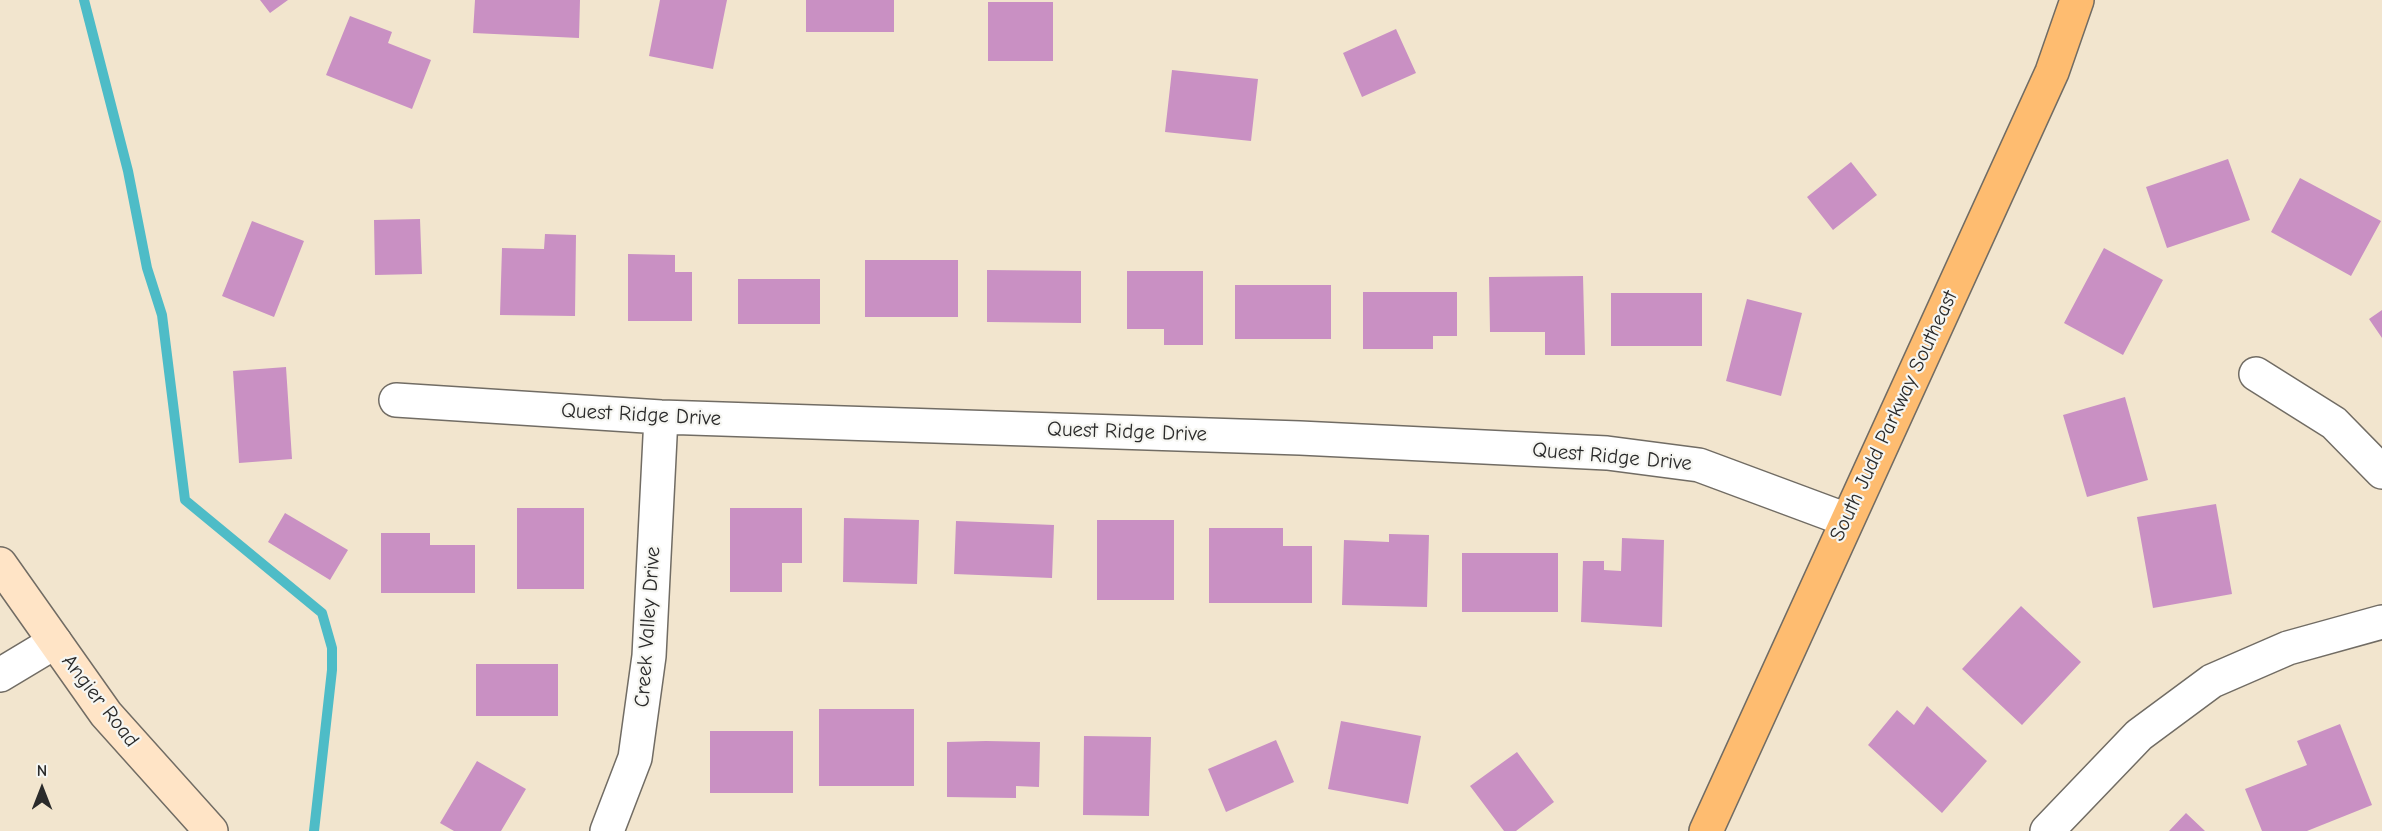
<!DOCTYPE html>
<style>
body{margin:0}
#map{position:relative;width:2382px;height:831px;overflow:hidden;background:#f2e5ce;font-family:"Comic Neue",sans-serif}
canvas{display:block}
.north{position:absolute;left:12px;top:759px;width:60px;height:60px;-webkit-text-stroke:4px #f6f6f2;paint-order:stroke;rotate:0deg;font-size:16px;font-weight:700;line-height:24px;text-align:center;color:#2b2b2b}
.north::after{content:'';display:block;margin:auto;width:21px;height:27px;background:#2b2b2b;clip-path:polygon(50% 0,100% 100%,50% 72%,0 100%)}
</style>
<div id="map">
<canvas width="2382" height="831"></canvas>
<div class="north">N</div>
</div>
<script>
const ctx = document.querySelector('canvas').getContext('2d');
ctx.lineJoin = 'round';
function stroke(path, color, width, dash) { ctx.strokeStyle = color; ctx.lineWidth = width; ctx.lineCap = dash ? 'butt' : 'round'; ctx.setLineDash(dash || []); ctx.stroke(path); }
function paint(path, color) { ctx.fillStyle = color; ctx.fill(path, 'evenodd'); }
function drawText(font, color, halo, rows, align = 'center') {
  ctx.font = font + ' "Comic Neue",sans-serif'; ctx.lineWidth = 4.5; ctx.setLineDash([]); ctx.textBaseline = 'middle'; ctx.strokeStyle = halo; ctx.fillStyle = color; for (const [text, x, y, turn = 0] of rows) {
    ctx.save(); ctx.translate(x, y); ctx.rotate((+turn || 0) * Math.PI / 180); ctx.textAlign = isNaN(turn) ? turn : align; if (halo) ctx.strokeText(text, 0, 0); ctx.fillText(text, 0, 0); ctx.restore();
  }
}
stroke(new Path2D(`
 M84,0L128,171L147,268L162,315L185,500L322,613L332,648V670L314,831`), '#4ebcc7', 10);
paint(new Path2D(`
 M260,0H288L270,13Z
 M475,0H580L579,38L473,33Z
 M660,0H727L713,69L649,56Z
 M806,0H894V32H806Z
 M988,2H1053V61H988Z
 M350,16L392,32L388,43L431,60L412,109L326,75Z
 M1396,29L1416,73L1362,97L1343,53Z
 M1172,70L1258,79L1251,141L1165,132Z
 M2228,159L2250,220L2167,248L2146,187Z
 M1851,162L1877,195L1833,230L1807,197Z
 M2300,178L2381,221L2351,276L2271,232Z
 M420,219L422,274L375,275L374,220Z
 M252,221L304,241L274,317L222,296Z
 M545,234L576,235L575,316L500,315L502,248L544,249Z
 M2104,248L2163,280L2123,355L2064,323Z
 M628,254L675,255V272H692V321H628Z
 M865,260H958V317H865Z
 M987,270L1081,271V323L987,322Z
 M1127,271H1203V345H1164V329H1127Z
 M1583,276L1585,355H1545V332H1490L1489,277Z
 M738,279H820V324H738Z
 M1235,285H1331V339H1235Z
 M1363,292H1457V336H1433V349H1363Z
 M1611,293H1702V346H1611Z
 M1747,299L1802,313L1781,396L1726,381Z
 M2382,310V338L2369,319Z
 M286,367L292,459L239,463L233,371Z
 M2125,397L2148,480L2087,497L2063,415Z
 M2216,504L2232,594L2153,608L2137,517Z
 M517,508H584V589H517Z
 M730,508H802V563H782V592H730Z
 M285,513L348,550L330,580L268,542Z
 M844,518L919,520L917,584L843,582Z
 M1097,520H1174V600H1097Z
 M956,521L1054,525L1052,578L954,574Z
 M1209,528H1283V546H1312V603H1209Z
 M381,533H430V545H475V593H381Z
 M1389,534L1429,535L1427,607L1342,605L1344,540L1389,542Z
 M1622,538L1664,540L1662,627L1581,622L1583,561H1604V570L1621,571Z
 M1462,553H1558V612H1462Z
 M2021,606L2081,662L2022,725L1962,669Z
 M476,664H558V716H476Z
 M1927,706L1987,761L1942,813L1868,745L1897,710L1914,725Z
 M819,709H914V786H819Z
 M1341,721L1421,736L1408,804L1328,789Z
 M2340,724L2372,805L2307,831H2262L2245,789L2307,765L2297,741Z
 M710,731H793V793H710Z
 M1084,736L1151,737L1149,816L1083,815Z
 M1276,740L1294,782L1226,812L1208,769Z
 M986,741L1040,742L1039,787L1016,786V798L947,797V742Z
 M1517,752L1554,802L1516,831H1504L1470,786Z
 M477,761L526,789L501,831H454L440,823Z
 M2186,813L2205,831H2169Z`), '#c990c3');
const street = new Path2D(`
 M2256,374L2334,423L2382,472
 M396,400L661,417L1300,438L1607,453L1699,465L1847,520
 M0,675L55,642
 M607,831L635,758L649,656L661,417
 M2047,831L2139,735L2212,681L2288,648L2382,622`);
const secondary = new Path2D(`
 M0,564L106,714L211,831`);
const highway = new Path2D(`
 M1706,831L2052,72L2077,0`);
stroke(street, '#716c64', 36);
stroke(secondary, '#716c64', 36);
stroke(highway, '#716c64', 36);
stroke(street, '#fff', 33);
stroke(secondary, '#ffe4c6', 33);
stroke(highway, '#febc70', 33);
drawText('21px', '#2b2b2b', '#f6f6f2', [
 ["Quest Ridge Drive",641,415,3],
 ["South Judd Parkway Southeast",1894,416,-65],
 ["Quest Ridge Drive",1127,432,2],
 ["Quest Ridge Drive",1612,457,5],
 ["Creek Valley Drive",648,627,-86],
 ["Angier Road",100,701,52]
]);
</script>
